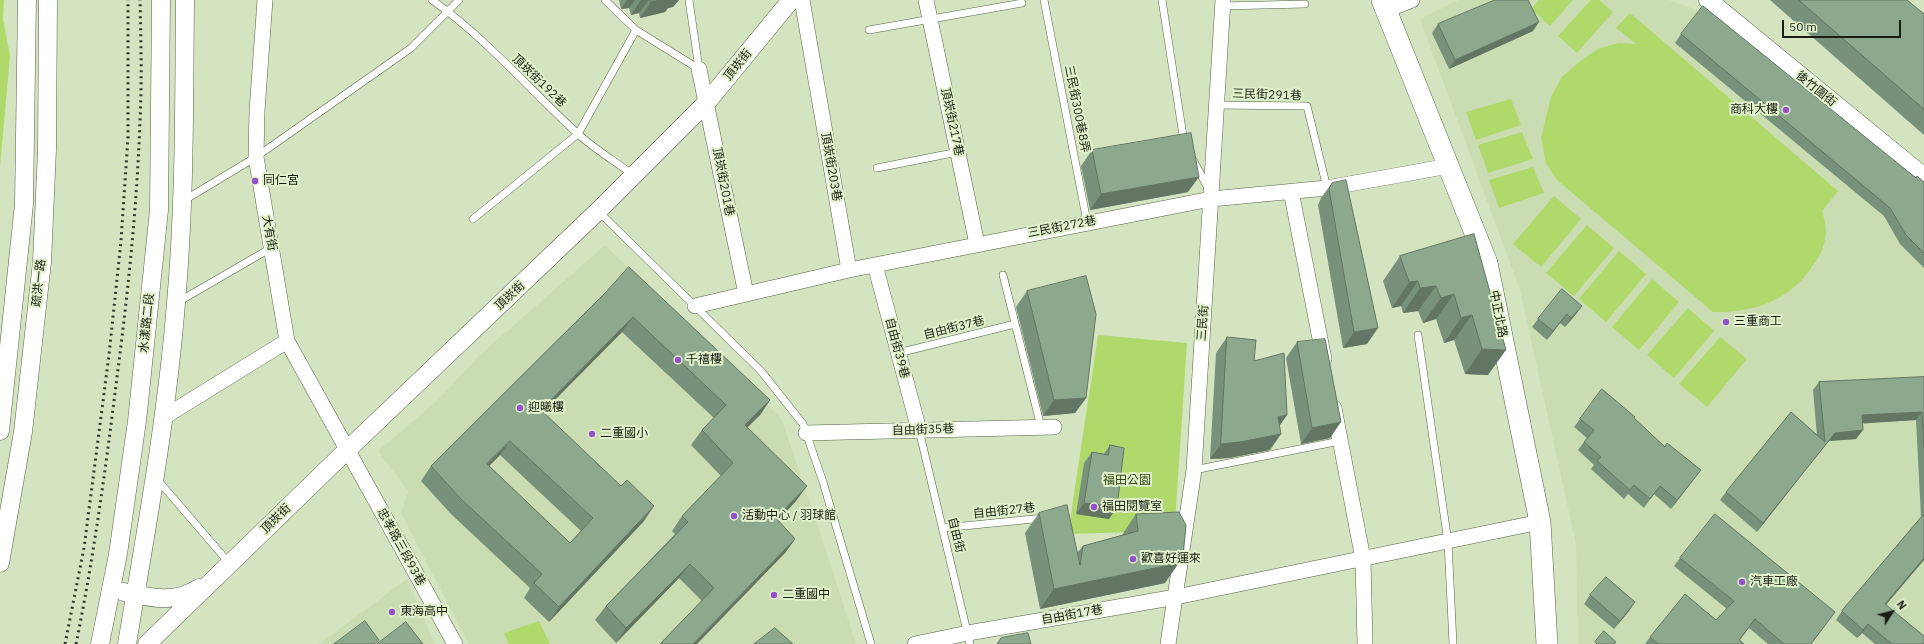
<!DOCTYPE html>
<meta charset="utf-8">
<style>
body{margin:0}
#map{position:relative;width:1924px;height:644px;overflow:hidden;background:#d4e3c0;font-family:"IBM Plex Sans",sans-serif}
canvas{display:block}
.north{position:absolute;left:1872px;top:592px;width:40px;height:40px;-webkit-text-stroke:3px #e1f1cc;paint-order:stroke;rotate:54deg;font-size:11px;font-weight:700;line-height:16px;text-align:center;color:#191e11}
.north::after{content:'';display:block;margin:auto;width:14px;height:18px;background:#191e11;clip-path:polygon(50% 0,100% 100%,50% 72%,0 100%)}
.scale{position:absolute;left:1782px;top:20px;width:119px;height:18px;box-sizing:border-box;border:2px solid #191e11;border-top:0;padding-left:5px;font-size:12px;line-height:14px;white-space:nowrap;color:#191e11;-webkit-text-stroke:3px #e1f1cc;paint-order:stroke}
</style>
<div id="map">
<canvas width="1924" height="644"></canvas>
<div class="north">N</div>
<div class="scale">50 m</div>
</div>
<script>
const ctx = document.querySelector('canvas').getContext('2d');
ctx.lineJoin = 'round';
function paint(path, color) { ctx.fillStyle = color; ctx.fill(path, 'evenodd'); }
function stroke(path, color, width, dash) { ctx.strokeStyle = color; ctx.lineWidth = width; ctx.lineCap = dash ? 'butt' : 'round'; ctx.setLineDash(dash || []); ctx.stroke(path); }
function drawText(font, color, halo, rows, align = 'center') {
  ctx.font = font + ' "IBM Plex Sans","Noto Sans TC",sans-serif'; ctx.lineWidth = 4; ctx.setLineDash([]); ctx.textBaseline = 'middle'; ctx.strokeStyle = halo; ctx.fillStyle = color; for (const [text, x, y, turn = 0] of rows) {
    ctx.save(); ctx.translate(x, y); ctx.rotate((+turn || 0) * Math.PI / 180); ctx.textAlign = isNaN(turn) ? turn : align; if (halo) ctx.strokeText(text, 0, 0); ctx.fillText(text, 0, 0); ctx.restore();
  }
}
paint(new Path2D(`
 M1459,0H1669L1696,10L1924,193V644H1578L1576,544L1520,290L1420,19Z
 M605,245L781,418L816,520L856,644H469L401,513L408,491L378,451L438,400L479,356Z
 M407,579L435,644H319Z`), '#caddb2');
paint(new Path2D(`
 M0,0H4L3,19L10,56L0,167Z
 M1539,0H1573L1550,26L1531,9Z
 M1591,0H1599L1613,12L1577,53L1558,36Z
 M1630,13L1838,191L1822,211C1824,218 1826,226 1826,232C1825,244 1821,255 1814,264C1791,300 1755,313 1713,312L1557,180L1546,163L1541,138L1551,97L1562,77L1579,62L1598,49L1619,43L1636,44L1616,28Z
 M1511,99L1521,125L1476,140L1466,112Z
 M1522,132L1533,159L1488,173L1478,145Z
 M1533,167L1544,193L1499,208L1489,180Z
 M1554,196L1581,219L1541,267L1513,244Z
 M1587,225L1614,248L1574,296L1546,273Z
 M1619,251L1646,274L1606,322L1579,299Z
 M1652,279L1679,302L1639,350L1612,327Z
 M1688,308L1714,331L1674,378L1647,355Z
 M1098,335L1187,343L1174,537L1132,532L1068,534Z
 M1720,337L1747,359L1707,407L1679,384Z
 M539,621L550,644H509L504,633Z`), '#afd96a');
const service = new Path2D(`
 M432,0C486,38 529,89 577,133C594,149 615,161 633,175
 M1044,0L1087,222
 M1162,0L1184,142
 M1222,6L1305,4
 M636,30L699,69L689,0
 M869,30L1022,3
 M1217,105L1307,106L1327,188
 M1193,160L1208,188
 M877,168L958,152
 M183,201L256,157L411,48L459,0
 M598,211L761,371L803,424L823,482L871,644
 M473,219L578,134L636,30L605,0
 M1003,275L1041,427
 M178,302L271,248
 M1418,335L1448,542L1453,644
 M898,353L1015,324
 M919,430L970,644
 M1194,470L1340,441
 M156,478L230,564
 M943,528L1044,518`);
const minor = new Path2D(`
 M265,0L257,111L256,157L287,341L455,644
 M802,0L849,270L1211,199L1327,188L1449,166
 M926,0L977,244
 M1387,10L1412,0
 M699,69L746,294
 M1291,191L1324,359
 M875,265L919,430
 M695,306L849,270
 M1334,408L1363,559L1365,644
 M164,417L287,341
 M806,433L1054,427
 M915,644L968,633L1176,597L1540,522
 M1168,644L1194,470L1223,0`);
const tertiary = new Path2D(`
 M1708,0L1924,177
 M0,431L24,204L27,0
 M0,563L23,432L42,262L47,149L48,0
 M124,592C152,598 174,604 199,588
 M100,644L118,554L137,421L159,210L161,0
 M127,644C146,531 167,417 176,303C185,202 184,101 185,0
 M147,644L342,455L598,211L708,101L791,0`);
const secondary = new Path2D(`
 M1382,0L1487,263L1540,522L1547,644`);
stroke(service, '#566344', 8);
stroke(minor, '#566344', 16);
stroke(tertiary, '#566344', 19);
stroke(secondary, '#566344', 22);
stroke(service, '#fff', 7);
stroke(minor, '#fff', 15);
stroke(tertiary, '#fff', 18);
stroke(secondary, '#fff', 21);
stroke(new Path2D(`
 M65,644L84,548L109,355L121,241L128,137V0
 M76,644C94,556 106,466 117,377C128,292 137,206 140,121C142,81 141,40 140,0`), '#333929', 3, [2, 4]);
paint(new Path2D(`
 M619,0H679L673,7L668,8L665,12L640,18L639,13L631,15L629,8L621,9Z
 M1770,0H1907L1924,14V135Z
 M1438,24L1533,31L1449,69L1432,33Z
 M1681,34L1924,182V268L1900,244L1884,216L1675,43Z
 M1092,150L1188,192L1090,210L1081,166Z
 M1332,183L1367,344L1343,348L1318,205L1321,198Z
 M1474,234L1488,375L1465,374L1454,340L1444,343L1436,319L1423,323L1418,311L1403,313L1401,306L1392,308L1383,281L1400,256Z
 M1027,291L1086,398L1075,413L1043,416L1016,307Z
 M606,292L770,400L760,415L747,427L796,501L778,521L795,539L785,553L702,601L679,578L616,643L595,620L606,606L675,534L672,531L682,516L721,476L691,445L702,430L714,418L622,332L543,412L644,521L549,622L524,598L530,588L451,514L421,481L431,466ZM500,455L581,531L570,543L489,466Z
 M1582,306L1576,314L1565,327L1560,323L1547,340L1532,327L1538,319Z
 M1227,337L1254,361L1287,415L1279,426L1270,450L1229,458L1210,459L1216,353Z
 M1297,342L1330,438L1301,444L1286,358Z
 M1924,377V560L1886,604L1924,644H1875L1862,633L1857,638L1836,620L1842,611L1921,517L1916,420L1862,423L1856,439L1828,441L1757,532L1720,500L1726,492L1817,436L1813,390L1819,382Z
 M1634,418L1665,447L1701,470L1694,479L1671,509L1654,494L1644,508L1628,494L1624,499L1591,469L1594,465L1578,450L1587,438L1574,427L1580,419Z
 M1110,445L1117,507L1109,519L1076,514L1084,463L1092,452L1104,454Z
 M1039,513L1077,553L1083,546L1122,535L1136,514L1165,583L1040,609L1025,533Z
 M1680,558L1835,612L1811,644H1768L1749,628L1740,640L1744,644H1645L1650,637L1716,620L1727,609L1674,566Z
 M1590,595L1629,611L1614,629L1584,604Z`), '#78917a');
paint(new Path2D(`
 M627,0H635L629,8L621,9Z
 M641,0H649L639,13L631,15Z
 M661,0H679L673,7L668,8L665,12L640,18L651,2Z
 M1539,22L1533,31L1449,69L1455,60Z
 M1199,177L1188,192L1090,210L1101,194Z
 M1418,281L1401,306L1392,308L1409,282Z
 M1436,286L1418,311L1403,313L1420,288Z
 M1454,294L1436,319L1423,323L1441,298Z
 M1582,306L1576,314L1565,327L1571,318Z
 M1567,314L1560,323L1547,340L1553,331Z
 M1472,315L1454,340L1444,343L1461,318Z
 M633,317L622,332L530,425L541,410Z
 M1378,328L1367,344L1343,348L1354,332Z
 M1482,349L1506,350L1488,375L1465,374Z
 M1086,398L1075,413L1043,416L1054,400Z
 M770,400L760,415L735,440L745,425Z
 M1922,412L1916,420L1855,424L1862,415Z
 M1287,415L1276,431L1278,417Z
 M1341,422L1330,438L1301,444L1312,428Z
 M1863,430L1856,439L1828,441L1757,532L1763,523L1835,433Z
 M1281,434L1270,450L1229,458L1210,459L1221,444Z
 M510,441L500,455L476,479L487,464Z
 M1701,470L1694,479L1671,509L1677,500Z
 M807,486L796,501L765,533L776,518Z
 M1084,503L1117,507L1109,519L1076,514Z
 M654,506L644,521L549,622L559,607Z
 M795,539L785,553L697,644H693Z
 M1924,558V560L1879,613L1885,604Z
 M1179,563L1165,583L1040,609L1054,589Z
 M690,564L679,578L616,643L626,628Z
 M1635,602L1629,611L1614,629L1620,621Z
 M1868,624L1862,633L1857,638L1863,630Z`), '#627663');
const building = new Path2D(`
 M650,0H661L651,2Z
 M1495,0H1528L1539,22L1455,60L1438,24Z
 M1799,0H1907L1924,14V109Z
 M1703,6L1916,178L1917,176L1924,182V253L1906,235L1890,208L1681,34Z
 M1191,133L1199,177L1101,194L1092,150Z
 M1346,180L1378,328L1354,332L1329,189L1332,183Z
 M1474,234L1506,350L1482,349L1472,315L1461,318L1454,294L1441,298L1436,286L1420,288L1418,281L1409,282L1400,256Z
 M629,267L770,400L745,425L807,486L776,518L795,539L693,644H660L714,588L690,564L626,628L606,606L688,522L682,516L733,463L702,430L726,405L633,317L541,410L621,486L627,480L654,506L559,607L534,583L542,574L461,499L431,466L606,292ZM510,441L593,518L570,543L487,464Z
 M1086,276L1096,314L1086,398L1054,400L1027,291Z
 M1562,289L1582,306L1571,318L1567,314L1553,331L1538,319Z
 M1227,337L1256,340L1254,361L1284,353L1287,415L1278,417L1281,434L1240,442L1221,444Z
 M1325,339L1341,422L1312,428L1297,342Z
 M1924,377V448L1922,412L1862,415L1863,430L1835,433L1763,523L1726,492L1791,412L1825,442L1819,382Z
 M1602,389L1635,417L1634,418L1665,447L1667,443L1701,470L1677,500L1660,486L1650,499L1634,485L1630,490L1597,461L1601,457L1584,442L1594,430L1580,419Z
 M1110,445L1124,448L1117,507L1084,503L1092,452L1108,455Z
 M1067,505L1080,565L1083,546L1138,531L1136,514L1179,512L1186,525L1183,557L1179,563L1054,589L1039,513Z
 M1715,514L1835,612L1811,644H1784L1755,619L1739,640L1744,644H1658L1650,637L1685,594L1716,620L1734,601L1680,558Z
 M1924,514V558L1885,604L1924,636V644H1892L1868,624L1863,630L1842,611Z
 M1606,577L1635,602L1620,621L1590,595Z
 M365,621L379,640L374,644H334Z
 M406,622L423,644H377Z
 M775,628L793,644H754Z
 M1604,631L1616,642L1614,644H1597L1595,642Z
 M1028,633L1031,644H997L1001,638Z`);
paint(building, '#8ca98e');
stroke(building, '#627663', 1);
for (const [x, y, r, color] of [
 [1786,110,4,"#9352c8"],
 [255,181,4,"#9352c8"],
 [1726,322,4,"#9352c8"],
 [678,360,4,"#9352c8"],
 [520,408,4,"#9352c8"],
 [592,434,4,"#9352c8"],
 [1094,507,4,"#9352c8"],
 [734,516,4,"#9352c8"],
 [1133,559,4,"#9352c8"],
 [1742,582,4,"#9352c8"],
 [774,595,4,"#9352c8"],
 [392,612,4,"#9352c8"]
]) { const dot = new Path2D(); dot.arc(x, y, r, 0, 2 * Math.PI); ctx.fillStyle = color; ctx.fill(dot); stroke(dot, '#e1f1cc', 1.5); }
drawText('12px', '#191e11', '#e1f1cc', [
 ["頂崁街",738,65,-51],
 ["頂崁街192巷",539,81,44],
 ["後竹圍街",1816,89,39],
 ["三民街291巷",1267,95,2],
 ["三民街300巷8弄",1077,109,79],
 ["頂崁街217巷",952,122,78],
 ["頂崁街203巷",831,167,80],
 ["頂崁街201巷",723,182,79],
 ["三民街272巷",1062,227,-11],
 ["大有街",269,233,80],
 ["疏洪一路",39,283,-84],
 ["頂崁街",510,296,-43],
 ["中正北路",1498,314,79],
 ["水漾路二段",147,323,-84],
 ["三民街",1203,323,-86],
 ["自由街37巷",954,328,-14],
 ["自由街39巷",897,348,75],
 ["自由街35巷",923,430,-2],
 ["自由街27巷",1004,511,-6],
 ["頂崁街",276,519,-44],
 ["自由街",956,535,76],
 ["忠孝路三段93巷",401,547,61],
 ["自由街17巷",1072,615,-10]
]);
drawText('12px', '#191e11', '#e1f1cc', [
 ["商科大樓",1778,110,"right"],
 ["同仁宮",263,181],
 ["三重商工",1734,322],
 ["千禧樓",686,360],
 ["迎曦樓",528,408],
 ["二重國小",600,434],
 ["福田閱覽室",1102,507],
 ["活動中心 / 羽球館",742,516],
 ["歡喜好運來",1141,559],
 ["汽車工廠",1750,582],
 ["二重國中",782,595],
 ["東海高中",400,612]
], 'left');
drawText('12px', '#334514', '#e1f1cc', [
 ["福田公園",1127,481]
]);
</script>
